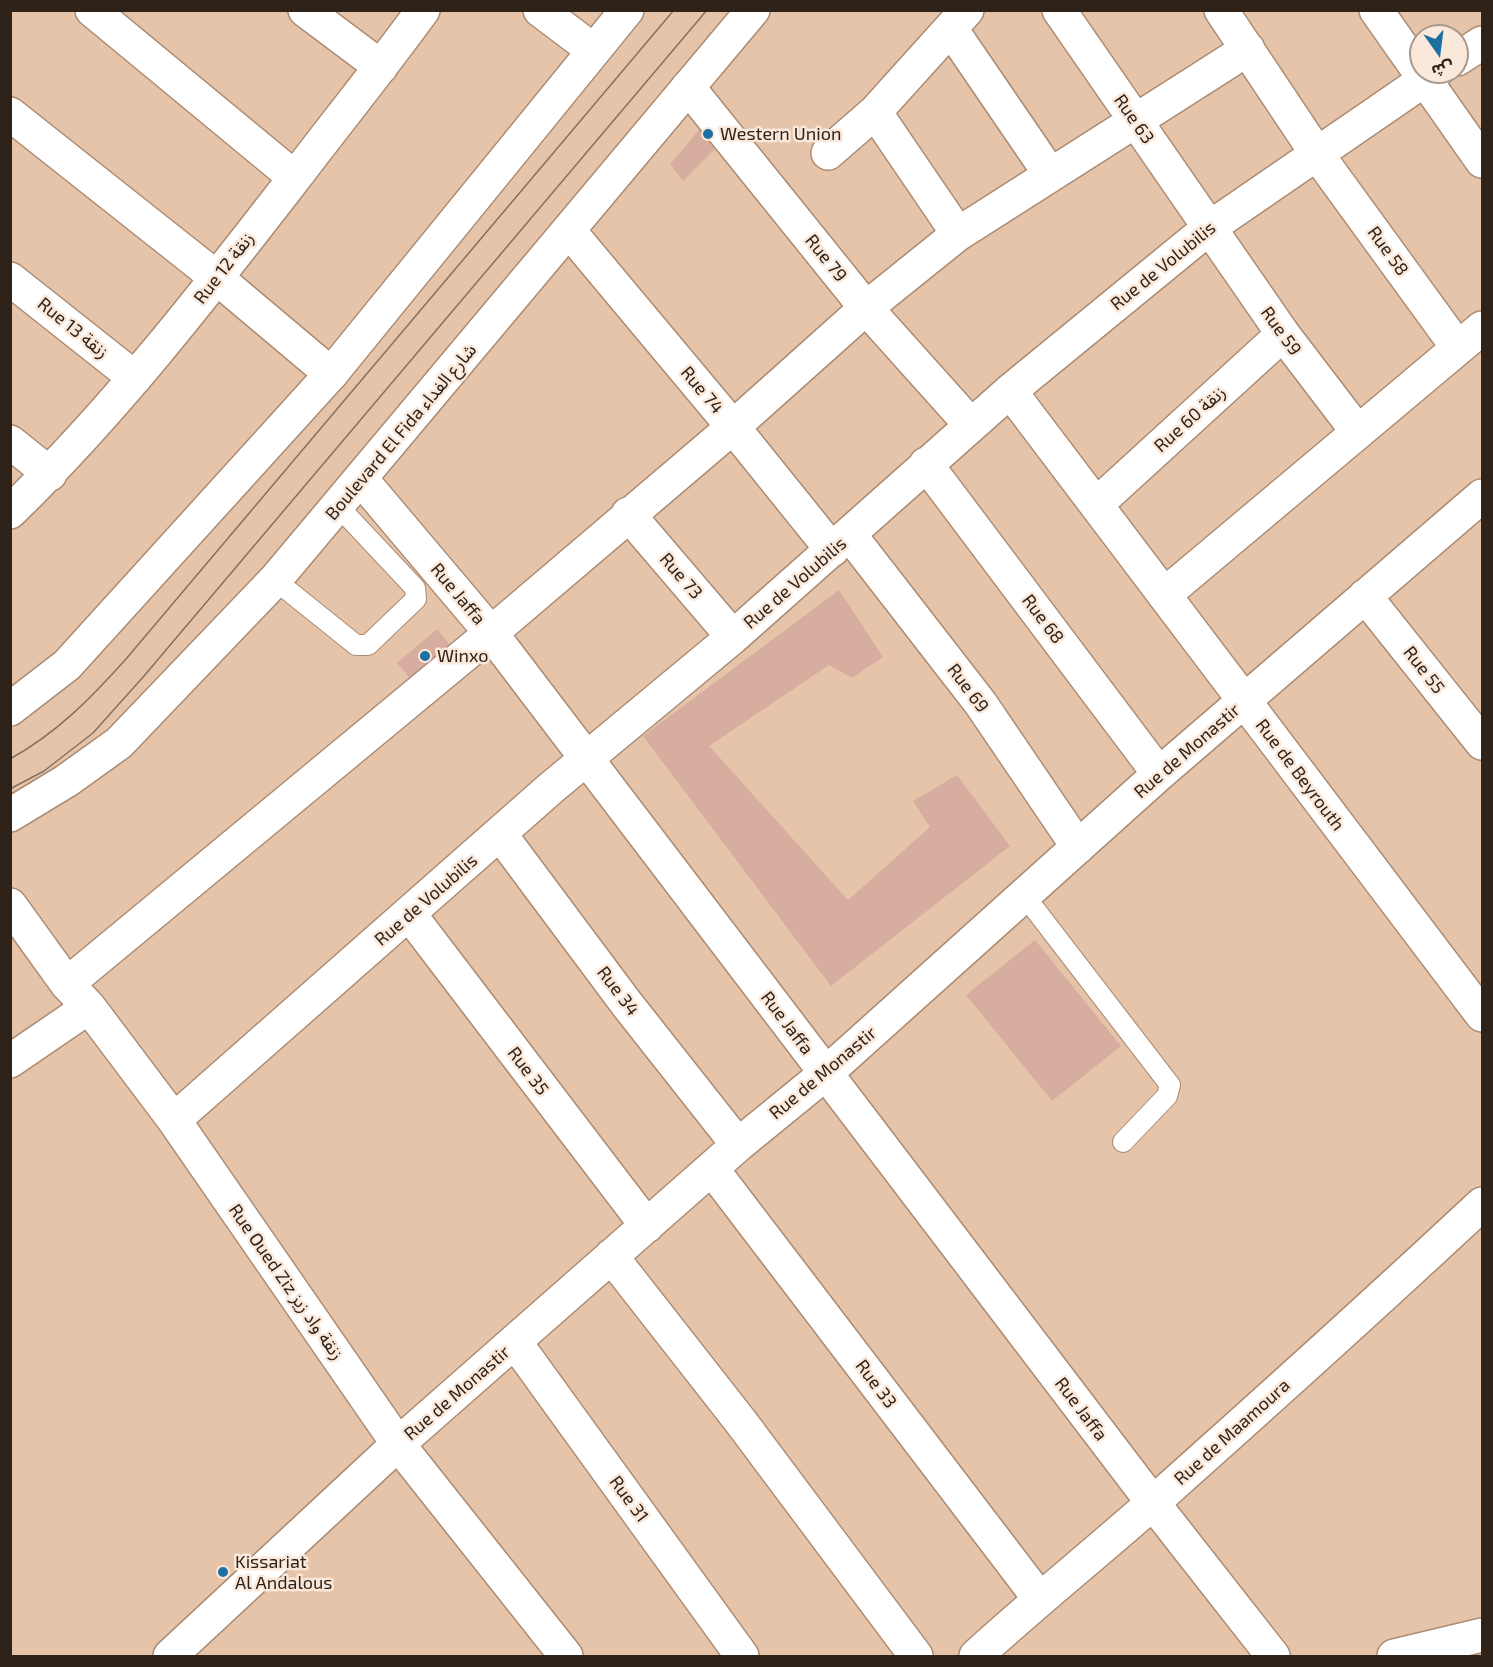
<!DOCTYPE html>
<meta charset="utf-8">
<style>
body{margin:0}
#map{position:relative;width:1493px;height:1667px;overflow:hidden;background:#e6c4aa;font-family:"Exo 2","Noto Sans Arabic",sans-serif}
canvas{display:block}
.frame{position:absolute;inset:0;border:12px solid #2f2218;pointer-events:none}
.north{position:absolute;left:1409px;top:24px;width:60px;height:60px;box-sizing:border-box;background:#fae8db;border:2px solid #a9998d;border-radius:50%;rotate:166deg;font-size:16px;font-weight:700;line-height:24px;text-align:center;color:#2f2218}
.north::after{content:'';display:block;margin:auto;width:21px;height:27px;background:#1c71a2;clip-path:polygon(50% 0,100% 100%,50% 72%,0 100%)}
</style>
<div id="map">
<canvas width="1493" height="1667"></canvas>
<div class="frame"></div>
<div class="north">ش</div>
</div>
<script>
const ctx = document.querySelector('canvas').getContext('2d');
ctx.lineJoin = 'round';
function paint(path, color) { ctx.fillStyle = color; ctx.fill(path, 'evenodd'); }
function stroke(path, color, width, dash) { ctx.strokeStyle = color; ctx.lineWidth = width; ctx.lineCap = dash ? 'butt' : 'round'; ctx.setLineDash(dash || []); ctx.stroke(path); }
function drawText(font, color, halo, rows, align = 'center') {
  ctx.font = font + ' "Exo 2","Noto Sans Arabic",sans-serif'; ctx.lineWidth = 5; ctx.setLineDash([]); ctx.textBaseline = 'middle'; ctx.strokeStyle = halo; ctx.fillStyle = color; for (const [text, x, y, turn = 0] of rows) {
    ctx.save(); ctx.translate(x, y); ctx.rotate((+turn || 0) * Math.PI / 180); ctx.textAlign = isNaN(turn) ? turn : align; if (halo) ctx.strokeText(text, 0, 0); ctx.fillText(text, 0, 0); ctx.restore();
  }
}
paint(new Path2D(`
 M706,122L721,143L683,181L670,164Z
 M839,590L883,657L852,678L829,665L709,746L848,900L930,827L913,801L957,775L1010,846L831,986L643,736Z
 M437,629L452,648L413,682L397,663Z
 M1035,940L1121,1046L1052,1101L966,995Z`), '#d6ad9f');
const lane = new Path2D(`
 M275,580L356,645H368L416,599L415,588L338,506
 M1024,895L1170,1085L1167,1096L1123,1142`);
const street = new Path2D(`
 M92,10L294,177
 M305,10L381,67
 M540,10L593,50
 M1059,10L1283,334L1357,431
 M1221,10L1317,154L1458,348
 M1376,10L1482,161
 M951,29L1050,174
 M1457,59L1482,43
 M688,87L866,308L970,424
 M875,112L958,234
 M10,114L217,278L331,374
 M828,153L875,112L967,10
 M570,232L733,427L832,550
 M10,279L135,378
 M1010,391L1482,1015
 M10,442L50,474
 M926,464L1159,774
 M361,479L491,633L1153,1503L1273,1656
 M1098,503L1283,334
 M10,512C115,410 204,295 293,180C336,123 381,68 423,10
 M628,514L733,637
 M850,535L981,704L1078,847
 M1164,595L1482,328
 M1365,596L1482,743
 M500,834L626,1003L738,1145
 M10,905L67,984L89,1007L174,1120L398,1444L566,1656
 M410,915L647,1226
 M67,984L491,633L733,427L866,308L958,234L1248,49
 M10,1061L89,1007
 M174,1120L551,788L733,637L1010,391L1209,228L1436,72
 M712,1169L1039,1598
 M611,1256L741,1422L916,1656
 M515,1342L742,1656
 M170,1656L398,1444L738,1145L825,1074L1159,774L1482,496
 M976,1656C1034,1603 1096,1553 1155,1501C1265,1403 1375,1304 1482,1204
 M1394,1656L1482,1635`);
const secondary = new Path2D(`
 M10,709L67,665L331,374L627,10
 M10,815L66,781L119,743L275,580L753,10`);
stroke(lane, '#ab8b72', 22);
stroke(street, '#ab8b72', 36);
stroke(secondary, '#ab8b72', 36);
stroke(lane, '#fff', 20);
stroke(street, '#fff', 33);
stroke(secondary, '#fff', 33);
stroke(new Path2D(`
 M10,759C57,733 91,698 126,659L674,10
 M10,789L44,771L93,733L144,676L707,10`), '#87705f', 1.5);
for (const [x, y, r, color] of [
 [708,134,6,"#1c71a2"],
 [425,656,6,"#1c71a2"],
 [223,1572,6,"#1c71a2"]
]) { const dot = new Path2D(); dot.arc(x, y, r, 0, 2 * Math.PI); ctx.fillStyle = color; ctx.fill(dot); stroke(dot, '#fae8db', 2); }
drawText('18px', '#2f2218', '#fae8db', [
 ["Rue 63",1134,119,55],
 ["Rue 58",1388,251,54],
 ["Rue 79",826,258,51],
 ["Rue de Volubilis",1163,266,-39],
 ["Rue 12 زنقة",224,268,-52],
 ["Rue 13 زنقة",73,328,39],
 ["Rue 59",1281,331,54],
 ["Rue 74",702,390,50],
 ["Rue 60 زنقة",1190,419,-42],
 ["Boulevard El Fida شارع الفداء",401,432,-50],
 ["Rue 73",681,576,49],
 ["Rue de Volubilis",795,583,-41],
 ["Rue Jaffa",458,594,50],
 ["Rue 68",1043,619,53],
 ["Rue 55",1424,670,52],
 ["Rue 69",968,688,53],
 ["Rue de Monastir",1187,751,-41],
 ["Rue de Beyrouth",1300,775,53],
 ["Rue de Volubilis",426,900,-41],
 ["Rue 34",618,991,53],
 ["Rue Jaffa",787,1023,53],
 ["Rue 35",528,1071,53],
 ["Rue de Monastir",823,1073,-40],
 ["Rue Oued Ziz زنقة واد زيز",286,1282,55],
 ["Rue 33",876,1384,53],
 ["Rue de Monastir",457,1393,-41],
 ["Rue Jaffa",1081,1409,53],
 ["Rue de Maamoura",1232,1432,-42],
 ["Rue 31",629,1499,54]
]);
drawText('18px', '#2f2218', '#fae8db', [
 ["Western Union",720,134],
 ["Winxo",437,656],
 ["Kissariat",235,1562],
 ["Al Andalous",235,1583]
], 'left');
</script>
